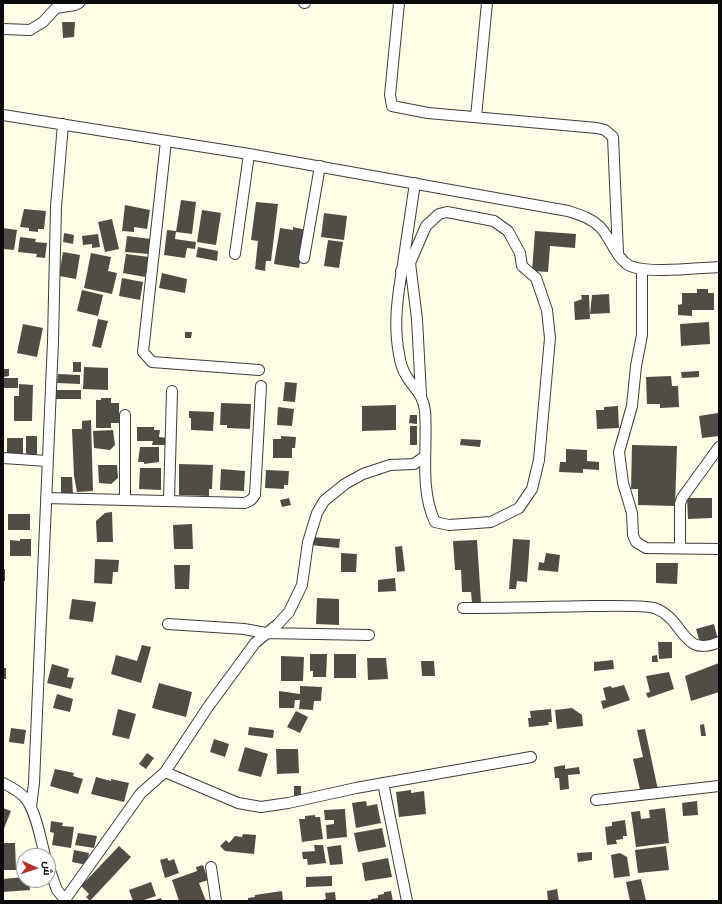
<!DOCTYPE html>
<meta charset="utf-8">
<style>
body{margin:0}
#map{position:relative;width:722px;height:904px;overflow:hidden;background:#fffde7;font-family:"Zilla Slab",Cairo,serif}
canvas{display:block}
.frame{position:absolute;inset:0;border:4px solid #0a0a0a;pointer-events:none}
.north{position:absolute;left:16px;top:848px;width:40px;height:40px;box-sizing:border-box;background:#fff;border:1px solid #9d9d9d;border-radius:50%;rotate:93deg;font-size:11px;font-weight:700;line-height:16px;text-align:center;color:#0a0a0a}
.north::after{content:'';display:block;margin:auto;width:14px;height:18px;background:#b53026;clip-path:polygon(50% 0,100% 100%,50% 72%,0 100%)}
</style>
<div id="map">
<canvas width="722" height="904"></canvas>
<div class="frame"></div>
<div class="north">ش</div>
</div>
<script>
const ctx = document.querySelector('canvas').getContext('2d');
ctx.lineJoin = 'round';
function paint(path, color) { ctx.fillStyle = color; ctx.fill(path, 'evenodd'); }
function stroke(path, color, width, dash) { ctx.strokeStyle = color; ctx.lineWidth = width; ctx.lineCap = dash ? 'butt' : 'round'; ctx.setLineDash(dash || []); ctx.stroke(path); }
paint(new Path2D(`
 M62,22H75L74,37L63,38Z
 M181,200L196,202L192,234L176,232Z
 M256,202L278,204L271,261H266L265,271L255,269L258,241L251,240Z
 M125,205L150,210L147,229L134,227V232L122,231Z
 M24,209L46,211L44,229H38V232L29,231V228L20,227Z
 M202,210L221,213L216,245L197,242Z
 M324,213L347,216L344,240L321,237Z
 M112,219L119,249L105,252L98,222Z
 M293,227L306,230L299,268L274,264L280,228L293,230Z
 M3,228L17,230L14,250L3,249Z
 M167,230L176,231L175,239L196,242L195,249L187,248L185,258L164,255Z
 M535,231L576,234L575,248L550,246L548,272L532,271Z
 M64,233L74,235L73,244L63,242Z
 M98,234L100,247L92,248V244L83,245L82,236Z
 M127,236L151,239L149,254L125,252Z
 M20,237L36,239L35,242L47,243L45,258L36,257L37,254L18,252Z
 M328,240L343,242L339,268L324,266Z
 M198,247L218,251L217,261L196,257Z
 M63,252L80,255L76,279L59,276Z
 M91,253L111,257L108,271L117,273L112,294L84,288Z
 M126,254L149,257L145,277L123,273Z
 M162,273L187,279L185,293L159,288Z
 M122,278L143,282L140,300L119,296Z
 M697,289H708V293H714V310H692V316L678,315V305L682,304V293H697Z
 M82,290L103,295L98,316L77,311Z
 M609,294L610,313L590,314L592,295Z
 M581,295H589L590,319L575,320L574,302L582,299Z
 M98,319L108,321L101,348L92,346Z
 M709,322L710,344L681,346L680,324Z
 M23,324L43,328L37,357L17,353Z
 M185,332H192L191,338H185Z
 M73,362H81V372H73Z
 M84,367L108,368V390L83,389Z
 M3,369H9V376L3,377Z
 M699,371V377L682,378L681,372Z
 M58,374L80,375V384L57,383Z
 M671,376L672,386H678L679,407L660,408V404H647L646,377Z
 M3,378H18V388H3Z
 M285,382L297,383L295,402L283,401Z
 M19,384L33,385L32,421H14V396H19Z
 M55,390H81V399H55Z
 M101,398H111V403H119V423H111V428H96V400H101Z
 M221,403L251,404L250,429L227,428V425H220Z
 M396,405V430L362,431V406Z
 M618,406L619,428L597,429L596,410H604V407Z
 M278,407L294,409L292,426L277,425Z
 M189,411L214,412L213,431L191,430V418H189Z
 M718,413L719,436L702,438L699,416Z
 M410,415H417V424L409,423Z
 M91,420L93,491L77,492L74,476L72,429H82V421Z
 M410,426H417V445H410Z
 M137,427H154V430H160L159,437L168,438V445H152L153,441H137Z
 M113,430L115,445L110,450L94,448L93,431Z
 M26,436H37V457H26Z
 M281,436L296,437L295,448H292V458H273V439H281Z
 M7,438H23V457H7Z
 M461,439L481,440L480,447L460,445Z
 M632,445L677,446L675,506L638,505V489H631Z
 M140,447H159V462L144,464V462H138Z
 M566,449L587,450V461L599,462V470L583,469V473L559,472L560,462H566Z
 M179,464L213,465L212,489H209V496L179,495Z
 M98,465H117L118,478L111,484L99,483Z
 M140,468H161V490L139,489Z
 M221,469L245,471L244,491L220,490Z
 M266,470L289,471L288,485H284V489L265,488Z
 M61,477H72L73,495H61Z
 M289,498L291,505L282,507L280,500Z
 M687,498H712V518L688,519Z
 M112,512L113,542H97L96,521L105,513Z
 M8,514H30V530H8Z
 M192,524L193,549H174L173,525Z
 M311,537L340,539L339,548L310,545Z
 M20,539H31V556H10V540L20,541Z
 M513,539L530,540L527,582L517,581L516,589H509Z
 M477,540L481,602L472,603L471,592H462L461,570H455L453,541Z
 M402,546L405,571L397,572L395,547Z
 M341,553L357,554L356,572H341Z
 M546,553L560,555L558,572L538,570L539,562L544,563Z
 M95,559L119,560L118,572H113L112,584L94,583Z
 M656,563H678L677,584L656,583Z
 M174,565H190L189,589H175Z
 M3,569H5V581H3Z
 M395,578L396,591L378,592V580Z
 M317,598L339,599V625L316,624Z
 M72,599L96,602L93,622L69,619Z
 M714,624L718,640L701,646L696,629Z
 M658,642H672V658L659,659Z
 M142,645L151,647L141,683L111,674L116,655L137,661Z
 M310,654H327L326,677H313V671H310Z
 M334,654H356V678H334Z
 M657,655L658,662H652V656Z
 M281,656L304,657L303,681H281Z
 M367,658H386L388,679L368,680Z
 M613,660L614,669L594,671V662Z
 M421,661H434L435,676H422Z
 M719,663V692L691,701L685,676Z
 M52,664L69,669L67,677L74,678L71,689L47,683Z
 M3,668H6V679H3Z
 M669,672L674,689L648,698L646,693L650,692L646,676Z
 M159,683L192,692L186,717L152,708Z
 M624,685L630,700L603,709L601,701L606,700L603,688L611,686L612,688Z
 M300,686L322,687L321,701H314L313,710L299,709L300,700H295L294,708H279V691L300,694Z
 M57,694L73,699L70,712L53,708Z
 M572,708L582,715L583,726L557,729L555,710Z
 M118,709L136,714L129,739L112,735Z
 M551,709L552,722H548L549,725L529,727L528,718H531L530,711Z
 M296,711L308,717L300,733L287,727Z
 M704,724L706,736H701L700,725Z
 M249,727L274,730L273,738L248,735Z
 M11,728L26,730L24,744L9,742Z
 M645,729L658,790L641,794L633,759L643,757L637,730Z
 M214,739L229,744L225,757L210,752Z
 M245,747L268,754L261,777L238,771Z
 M276,749H298L299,773L277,774Z
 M147,753L154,758L146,769L139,764Z
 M565,765V769L579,767L580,774L568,775L569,789L560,790L559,778H555L554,767Z
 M55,769L74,773L73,776L83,779L78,794L50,786Z
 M96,777L111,781V779L129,783L124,802L91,794Z
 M294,786H301V796L294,797Z
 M411,790V793L424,791L426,814L399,817L396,792Z
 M366,801L367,806L377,804L381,823L356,828L352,803Z
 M697,801L698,815L683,816L682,803Z
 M3,808L11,811L3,831Z
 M665,808L669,843L636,847L631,812L640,811L641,819L650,818L649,810Z
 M345,809L347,837L327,839L326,825L334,824V820H325L324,810Z
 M315,815V817H320L323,839L302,842L299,819H305V816Z
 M625,820L627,836H623V839L616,840L617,844L607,845L605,827L612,826V822Z
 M51,821L63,823L62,826L74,827L71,848L52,845L54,833L50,832Z
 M382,828L386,847L358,852L354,833Z
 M78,833L97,836L94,848L75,845Z
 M243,834L256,835L254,854L225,851L220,846L226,840L229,843L235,836L242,837Z
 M3,843H15L16,870H3Z
 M314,845H323L326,863L308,865L307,859H303L302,852L315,851Z
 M341,845L343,864L330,865L327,847Z
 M119,846L131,857L90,901L86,897L89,894L81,886Z
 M666,846L669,870L638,873L635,850Z
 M74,850L89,853L87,865L72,862Z
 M592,852V860L578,862L577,853Z
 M620,853L627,857L630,876L614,878L611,855Z
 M167,858L169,861L174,859L179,873L165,878L160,860Z
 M388,858L392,877L365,881L362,863Z
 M203,865L208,880L199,883L206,901H179L172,880L197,871L196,867Z
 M332,876V886L306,887V877Z
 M24,877V880H29L30,890L3,892V879Z
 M641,879L646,901H630L626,882Z
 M151,882L156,896L141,901H133L129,890Z
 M557,889L559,901H548L547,891Z
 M282,891L283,901H248V898L255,897V895Z
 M391,891L393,901H371V899L378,898V895L384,894V892Z
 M335,892L336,901H320L326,899L325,893Z
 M161,898L162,901H152Z`), '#524c47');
const minor = new Path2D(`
 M304,3H305
 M399,3L390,95L392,106L428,113L597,128L605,130L613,137L618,253
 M3,29L30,30L43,22L56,8L75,5L79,3
 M3,115L249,154L568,211C580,215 591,218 600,227C611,238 616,259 630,266C650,274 697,268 719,267
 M476,117L487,3
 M166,141L143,352L152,362L259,370
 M235,254L249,154
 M304,258L320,166
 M410,263L417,319L421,395
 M642,269V335L636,366L632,406L619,452L623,483L632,513L633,535L636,542L646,548L719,549
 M401,271L410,263L426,226L439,214L447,212L494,221L508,231L520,253L522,266L536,278L547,310L550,338L539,460L532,489L519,508L491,522L449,525L435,522C419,488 428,447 425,411C423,394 415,390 407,377C403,371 400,361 399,354C393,324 398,293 403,264C407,237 411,210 415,183
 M125,415V500
 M3,458L47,461
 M46,498L245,503L251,500L255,495L261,386
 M169,500L172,391
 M680,548V504L682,498L719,447
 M463,608C507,608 550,607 594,606C607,606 643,605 654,608C685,618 681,659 719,642
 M168,624L244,629L266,633L369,635
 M165,772L238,803L261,807L288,803L356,788L531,757
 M3,783C11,787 21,792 26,799C36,812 41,840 45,856
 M383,783L407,901
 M596,800L719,786
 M31,807L34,783L53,341L56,207L63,124
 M48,865L57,890L66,901
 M211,867L216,901
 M64,901L141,793L165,772L208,707L255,643L278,624L289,612L302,585L308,542L317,513L324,501L345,484L363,474L390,465L414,464L424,457`);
stroke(minor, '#3d3d3d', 12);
stroke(minor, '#fff', 10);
</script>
